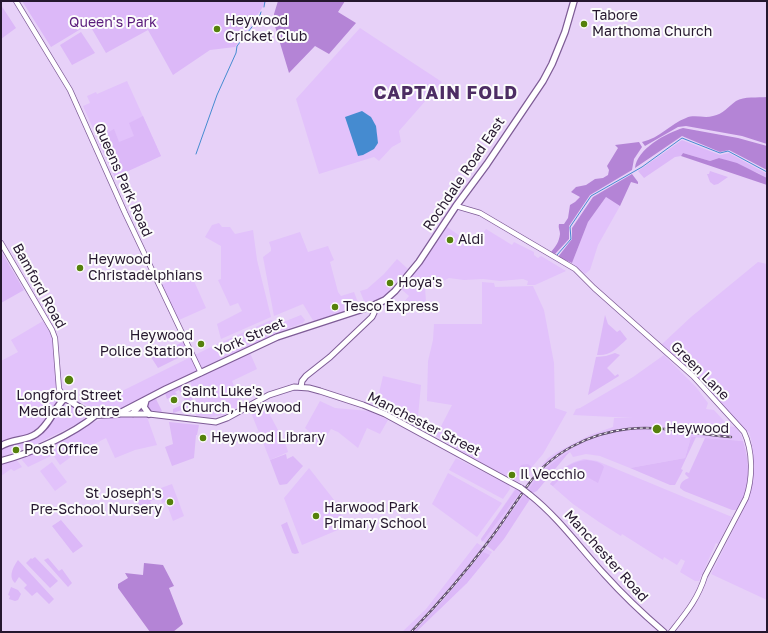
<!DOCTYPE html>
<style>
body{margin:0}
#map{position:relative;width:768px;height:633px;overflow:hidden;background:#e7d1f8;font-family:"Golos Text",sans-serif}
canvas{display:block}
.frame{position:absolute;inset:0;border:2px solid #25172e;pointer-events:none}
</style>
<div id="map">
<canvas width="768" height="633"></canvas>
<div class="frame"></div>
</div>
<script>
const ctx = document.querySelector('canvas').getContext('2d');
ctx.lineJoin = 'round';
function paint(path, color) { ctx.fillStyle = color; ctx.fill(path, 'evenodd'); }
function stroke(path, color, width, dash) { ctx.strokeStyle = color; ctx.lineWidth = width; ctx.lineCap = dash ? 'butt' : 'round'; ctx.setLineDash(dash || []); ctx.stroke(path); }
function drawText(font, color, halo, rows, align = 'center') {
  ctx.font = font + ' "Golos Text",sans-serif'; ctx.lineWidth = 4; ctx.setLineDash([]); ctx.textBaseline = 'middle'; ctx.strokeStyle = halo; ctx.fillStyle = color; for (const [text, x, y, turn = 0] of rows) {
    ctx.save(); ctx.translate(x, y); ctx.rotate((+turn || 0) * Math.PI / 180); ctx.textAlign = isNaN(turn) ? turn : align; if (halo) ctx.strokeText(text, 0, 0); ctx.fillText(text, 0, 0); ctx.restore();
  }
}
paint(new Path2D(`
 M360,28L442,82L399,131L401,142L392,147L379,161L374,157L319,174L296,99Z
 M127,81L161,156L115,177L83,106L90,103L87,96L96,92L97,94Z
 M606,197L620,206L598,245L590,270L585,274L572,263L588,222Z
 M219,223L222,227H230L235,234L253,230L257,260L271,317L221,339L217,324L242,311L238,303L230,306L218,280L221,279V246L205,237L212,225Z
 M447,227L476,247L478,241L486,229L512,245L514,242L534,252V255L538,258L541,256L566,271L535,285H527L528,281L523,279L500,281L483,279L464,280L449,278L433,286L425,287L426,302L404,305L403,303L409,296L401,289L426,259Z
 M300,232L308,252L328,246L334,260L330,262L338,292L341,296L354,292L359,305L355,310L314,322L303,304L274,316L263,257L271,251V248L269,242Z
 M397,259L408,269L386,294L377,300L366,303L364,301L360,291L367,289L384,274Z
 M758,262L767,264V600L711,574L745,506L750,492L753,477L752,443L749,432H746L707,387L661,345L691,317Z
 M190,272L206,308L179,320L161,285Z
 M482,282L494,283L495,287L533,286L544,310L554,363L555,408L567,412L543,454L520,481L518,482L481,463L436,436L452,405L427,401L428,361L433,340L434,324H482Z
 M301,315L305,320L303,323L279,332L229,356L225,357L120,410L103,411L90,407L83,403L99,395L118,393L211,347L271,320L281,323Z
 M43,321L52,336L55,374L59,397L54,407L40,426L30,434L17,436L1,443V361L18,352L11,340Z
 M250,353L257,369L232,381L241,404L240,406L224,415L211,417L196,416L195,396L190,381Z
 M664,355L696,387L708,403L706,409L714,410L726,423L724,426L736,427L741,435L743,441L691,437L685,458L630,468L600,456L586,454L573,457L570,452L544,472L528,490L524,487L548,458L557,452L590,435L613,427L614,418H633L573,415L576,409L580,408L633,377Z
 M383,376L421,385L417,427L380,407L384,399L383,397L373,394V393H379Z
 M320,401L335,408L369,411L388,420L380,434L367,428L358,448L338,432L331,429L320,447L308,437L311,433L305,428Z
 M263,402L286,445L288,452L270,460L250,410Z
 M63,405L72,407L81,411L85,420L30,447L1,457V449L11,444L37,437L59,408Z
 M109,417H147L157,445L135,450L115,458L106,438L75,454L60,465L53,455L28,467L22,460L24,456L94,422Z
 M456,458L509,485L510,489L503,499L449,470Z
 M16,459L22,467L14,471L11,469L1,476V464Z
 M584,459L597,461L732,517L718,544L716,543L699,581H695L680,572L685,561L681,559L677,565L664,557L663,560L622,534L621,536L599,522L573,504L550,484L563,468L574,462Z
 M52,462L67,482L55,491L40,471Z
 M309,468L338,505L345,527L302,545L284,498Z
 M448,473L502,503L477,537L432,504Z
 M172,484L184,516L173,521L166,502L162,503L161,499L157,500L156,499L150,501L147,493Z
 M515,489L519,490L530,499L494,551L481,539Z
 M477,543L492,552L467,583L416,632H402L426,609Z`), '#e2c2fb');
paint(new Path2D(`
 M22,1H267L235,47L210,50L173,75L148,30L106,53L89,24L51,47Z
 M1,5L16,28L1,39Z
 M81,32L95,53L72,65L60,45Z
 M143,116L161,156L115,177L97,139L114,129L119,142L134,136L129,123Z
 M682,140L720,155L729,153L767,174V178L758,173L719,158L710,161L683,153L681,156L675,157L644,178L638,171Z
 M710,171L728,177L718,184L714,185L710,182L707,174H709Z
 M1,251L24,290L1,303Z
 M605,315L608,324L617,332L620,330L627,339C617,348 611,356 597,355Z
 M183,342L188,353L158,368L151,357Z
 M615,353L620,355L607,368L615,376L618,374L619,376L588,395L596,357L606,356Z
 M186,383L192,395L194,410L192,412L182,410L173,413V409L186,403L179,390L175,392L177,394L167,399L165,393Z
 M155,397L162,411L161,412L148,410L146,404Z
 M381,405L387,408L392,405L405,412L402,419L380,407Z
 M169,422L199,425L197,435H196L194,458L172,466L165,447L173,444Z
 M691,437H696L681,469L683,470L675,485H670L630,468L685,458Z
 M705,438L743,441C750,463 752,491 736,510H732L684,491L680,488C680,482 684,480 689,478L685,474L686,472L689,473Z
 M570,451L537,491L533,493L528,490C538,474 554,461 570,451Z
 M286,454L287,459L293,456L303,466L287,484L280,485L279,484L270,460Z
 M587,460C593,461 601,462 604,467L598,483L571,468L553,486L550,484C562,470 568,462 587,460Z
 M528,464L532,467L525,476L521,473L519,476L516,474L521,465Z
 M152,489L157,498L150,501L151,504L140,508L135,495Z
 M516,489L521,491L482,542L481,539Z
 M525,494L530,499L504,539L494,551L487,546Z
 M61,520L83,546L73,553L52,526Z
 M287,522L299,553L295,554L292,553L281,525Z
 M483,552L490,555L467,583L416,632H414L442,602Z
 M35,557L58,581L50,588L26,563L31,558L32,559Z
 M48,558L59,571L62,569L72,583L68,587L44,560Z
 M18,560L54,599L49,604L37,592L32,596L24,588L27,585L19,577L15,583C8,577 13,567 18,560Z
 M11,587L18,590L21,594L18,600L15,601L9,599L10,596L8,595Z`), '#dcb8f8');
paint(new Path2D(`
 M278,1H345L338,12L356,23L329,54L315,46L289,73L274,23V14Z
 M767,97V144L742,136L686,126L678,127L645,146L642,142C660,138 670,124 686,118C695,114 704,119 713,116C723,114 728,107 736,101C744,96 758,98 767,97Z
 M683,128L738,138L767,146V170L729,150L720,152L682,136L635,168C637,149 666,133 683,128Z
 M639,142L642,147L634,159L632,170L590,195L569,226V239L555,254L551,252C556,246 559,242 560,234C560,230 558,228 559,224H564L568,218L570,205L575,202L580,197L571,192L576,187L586,185L595,179L603,178L608,175L609,170L607,166L618,148L615,145Z
 M683,153L710,161L719,158L737,163L767,178V185L681,156Z
 M632,174L638,182V184L631,182L620,206L606,197L588,222L572,263L558,257L572,239V228L593,197Z
 M144,563L163,565L174,586L169,588L183,624L173,632H150L118,588V584L128,578L125,573L143,575Z`), '#b484d6');
paint(new Path2D(`
 M362,111L371,117L376,126L378,143L374,149L363,155L358,156L345,117Z`), '#458bd0');
stroke(new Path2D(`
 M264,7L265,1
 M196,154L217,95L236,53L237,46L259,18L261,12
 M557,255L571,239L570,227L591,196L642,167L682,138L720,153L728,151L767,172`), '#458bd0', 1);
const secondary = new Path2D(`
 M16,1L70,90L125,213L201,373
 M456,206L480,213L575,269L594,288L693,376L744,432C753,451 753,478 746,498L705,576C698,599 686,613 671,632
 M1,243L52,330L55,338L59,389L65,398`);
const primary = new Path2D(`
 M301,387L302,381L306,376L330,357L372,317L374,313L372,306
 M119,414H149L216,422L227,418L269,395L294,387L309,388L320,391L363,405L385,414L521,488
 M530,495C559,518 580,548 605,575C623,595 643,614 664,632`);
const highway = new Path2D(`
 M146,400L144,407L149,414
 M133,413L141,404
 M1,446C12,439 26,441 36,434C49,426 54,408 65,398L87,412L96,415L118,414L166,389L277,337L372,306L385,300L395,291L419,262L456,206L487,164L543,81L552,64L565,32L574,1
 M1,461C31,453 72,435 96,415`);
stroke(secondary, '#7e5c96', 6);
stroke(primary, '#7e5c96', 7);
stroke(highway, '#7e5c96', 8);
stroke(secondary, '#fff', 4.5);
stroke(primary, '#fff', 5);
stroke(highway, '#fff', 5.5);
const rail = new Path2D(`
 M411,632C438,604 464,574 488,542C502,524 514,504 528,485C550,453 590,433 628,429C663,425 697,435 731,437`);
stroke(rail, '#645470', 2.5);
stroke(rail, '#fcfcfc', 1, [3]);
const primaryBridge = new Path2D(`
 M521,488L530,495`);
stroke(primaryBridge, '#7e5c96', 7, []);
stroke(primaryBridge, '#fff', 5);
for (const [x, y, r, color] of [
 [584,24,4,"#55810c"],
 [217,29,4,"#55810c"],
 [450,240,4,"#55810c"],
 [80,268,4,"#55810c"],
 [390,283,4,"#55810c"],
 [335,307,4,"#55810c"],
 [201,344,4,"#55810c"],
 [69,380,5,"#55810c"],
 [174,400,4,"#55810c"],
 [657,429,5,"#55810c"],
 [203,438,4,"#55810c"],
 [16,450,4,"#55810c"],
 [512,475,4,"#55810c"],
 [170,502,4,"#55810c"],
 [316,516,4,"#55810c"]
]) { const dot = new Path2D(); dot.arc(x, y, r, 0, 2 * Math.PI); ctx.fillStyle = color; ctx.fill(dot); stroke(dot, '#fcfcfc', 1.5); }
drawText('14px', '#25172e', '#fcfcfc', [
 ["Tabore",592,16],
 ["Marthoma Church",592,32],
 ["Heywood",225,21],
 ["Cricket Club",225,37],
 ["Aldi",458,240],
 ["Heywood",88,260],
 ["Christadelphians",88,276],
 ["Hoya's",398,283],
 ["Tesco Express",343,307],
 ["Heywood",193,336,"right"],
 ["Police Station",193,352,"right"],
 ["Saint Luke's",182,392],
 ["Church, Heywood",182,408],
 ["Longford Street",69,396,"center"],
 ["Medical Centre",69,412,"center"],
 ["Heywood",666,429],
 ["Heywood Library",211,438],
 ["Post Office",24,450],
 ["Il Vecchio",520,475],
 ["St Joseph's",162,494,"right"],
 ["Pre-School Nursery",162,510,"right"],
 ["Harwood Park",324,508],
 ["Primary School",324,524]
], 'left');
drawText('14px', '#591a7b', '#fcfcfc', [
 ["Queen's Park",113,23]
]);
drawText('14px', '#25172e', '#fcfcfc', [
 ["Rochdale Road East",464,174,-56],
 ["Queens Park Road",123,180,66],
 ["Bamford Road",39,286,61],
 ["York Street",250,337,-24],
 ["Green Lane",700,371,45],
 ["Manchester Street",424,424,27],
 ["Manchester Road",606,556,48]
]);
ctx.letterSpacing = '1px';
drawText('bold 18px', '#4d2d63', '#fcfcfc', [
 ["CAPTAIN FOLD",446,93]
]);
ctx.letterSpacing = '0px';
</script>
